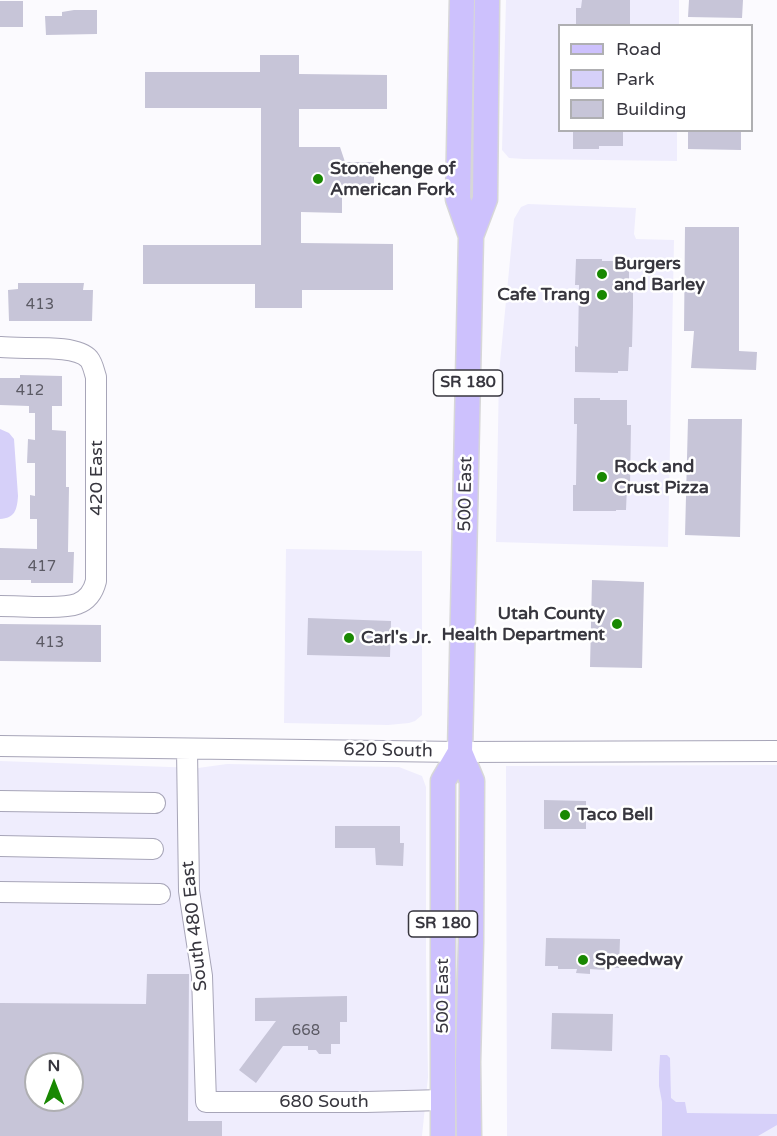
<!DOCTYPE html>
<style>
body{margin:0}
#map{position:relative;width:777px;height:1136px;overflow:hidden;background:#fbfafe;font-family:"Varela Round",sans-serif}
canvas{display:block}
.legend{position:absolute;left:558px;top:24px;width:195px;height:108px;box-sizing:border-box;background:#fff;border:2px solid #afafb2;margin:0;padding:8px 10px;list-style:none;font-size:18px;color:#37363e}
.legend li{display:flex;align-items:center;gap:12px;height:30px}
.legend b{width:30px;border:2px solid #afafb2}
.north{position:absolute;left:24px;top:1052px;width:60px;height:60px;box-sizing:border-box;background:#fff;border:2px solid #afafb2;border-radius:50%;rotate:0deg;font-size:16px;font-weight:700;line-height:24px;text-align:center;color:#37363e}
.north::after{content:'';display:block;margin:auto;width:21px;height:27px;background:#198802;clip-path:polygon(50% 0,100% 100%,50% 72%,0 100%)}
</style>
<div id="map">
<canvas width="777" height="1136"></canvas>
<ul class="legend">
<li><b style="height:8px;background:#cdc1fd"></b>Road</li>
<li><b style="height:16px;background:#d6d0f9"></b>Park</li>
<li><b style="height:16px;background:#c7c5d8"></b>Building</li>
</ul>
<div class="north">N</div>
</div>
<script>
const ctx = document.querySelector('canvas').getContext('2d');
ctx.lineJoin = 'round';
function paint(path, color) { ctx.fillStyle = color; ctx.fill(path, 'evenodd'); }
function stroke(path, color, width, dash) { ctx.strokeStyle = color; ctx.lineWidth = width; ctx.lineCap = dash ? 'butt' : 'round'; ctx.setLineDash(dash || []); ctx.stroke(path); }
function drawText(font, color, halo, rows, align = 'center') {
  ctx.font = font + ' "Varela Round",sans-serif'; ctx.lineWidth = 5; ctx.setLineDash([]); ctx.textBaseline = 'middle'; ctx.strokeStyle = halo; ctx.fillStyle = color; for (const [text, x, y, turn = 0] of rows) {
    ctx.save(); ctx.translate(x, y); ctx.rotate((+turn || 0) * Math.PI / 180); ctx.textAlign = isNaN(turn) ? turn : align; if (halo) ctx.strokeText(text, 0, 0); ctx.fillText(text, 0, 0); ctx.restore();
  }
}
paint(new Path2D(`
 M506,0H679V25L560,26V130L677,131V161L524,159L509,158L502,150Z
 M528,204L636,208L634,234L636,239L674,240L668,547L496,542L499,373L514,219L521,207Z
 M286,549L422,551V715L415,721L409,723L388,725L284,723Z
 M0,761L198,768L227,764L399,767L422,776L426,787V955L428,1077L422,1136H0ZM36,1064H72V1100H36Z
 M777,765V1136H507L506,766Z`), '#efedfd');
paint(new Path2D(`
 M0,429L9,433L14,439L18,496C17,510 15,518 0,519Z
 M660,1055H667L670,1058L671,1098L676,1102H685L687,1113L777,1114V1125L758,1136H662V1102L659,1086V1072Z`), '#d6d0f9');
paint(new Path2D(`
 M582,0H630V26H576V8H581Z
 M689,0H743L742,18L688,17Z
 M0,1H23V27H0Z
 M74,10H97V34L46,35L45,16H62V12Z
 M260,55H299V74L387,75V109H299V147H340L345,162H374V196H342V213L301,212V243L393,244V290H302V308H255V284H143V245H261V108H145V72H260Z
 M573,130H623V146H599V149H573Z
 M688,130H741V150L688,149Z
 M685,227H739V351L757,352L756,370L691,368L694,331H684Z
 M576,259H602V261H629V285H633V307L632,347H629L628,371H618V373L575,372V346L578,347L579,285H575Z
 M18,283H84L83,290H93L92,321H9L8,290L18,289Z
 M20,375L62,376V406H52V430L66,431V487H69L68,552H74L73,583H31V580H0V548L37,549V519H30V495L35,496V463H27L28,439L35,440V413H29V406L0,405V378H20Z
 M574,398H600V400H627V425H631L630,486H627L626,510H616V511H573V485H576L577,424H574Z
 M688,419H742L740,537L685,535Z
 M592,580L644,582L642,668L590,667Z
 M308,618L391,621L390,657L307,655Z
 M0,624L101,625V662L0,661Z
 M544,800L586,801V829H544Z
 M335,826H400V843H404L403,866L376,865L375,848H335Z
 M546,938L620,939L619,968L606,967L605,970L590,969V974L576,973L577,969H558V966H545Z
 M147,974H189L188,1121H222V1136H0V1003L146,1004ZM36,1064H72V1100H36Z
 M347,996V1022H340V1044H331V1054H319L316,1050H308V1046H283L256,1083L239,1070L276,1021H255V998Z
 M552,1013L613,1014L612,1051L551,1049Z`), '#c7c5d8');
const minor = new Path2D(`
 M0,347C22,350 75,343 89,359C93,364 94,371 96,377V581C89,609 66,607 43,607C28,607 14,606 0,606
 M0,746L460,752L777,751
 M187,749L189,891L202,976L206,1102H366L443,1100
 M0,801L155,803
 M0,846L153,849
 M0,892L160,894`);
const major = new Path2D(`
 M462,0L458,199L471,236
 M443,1136V781L460,752
 M469,1136L468,1062L471,942L472,781L460,752L471,236L485,199L487,0`);
stroke(minor, '#a7a5b8', 22);
stroke(major, '#d7d7d8', 27);
stroke(minor, '#fff', 20);
stroke(major, '#cdc1fd', 24);
for (const [x, y, r, color] of [
 [318,179,6,"#198802"],
 [602,274,6,"#198802"],
 [602,295,6,"#198802"],
 [602,477,6,"#198802"],
 [617,624,6,"#198802"],
 [349,638,6,"#198802"],
 [565,815,6,"#198802"],
 [583,960,6,"#198802"]
]) { const dot = new Path2D(); dot.arc(x, y, r, 0, 2 * Math.PI); ctx.fillStyle = color; ctx.fill(dot); stroke(dot, '#fff', 2); }
drawText('15px', '#5b5a64', null, [
 ["413",40,305],
 ["412",30,391],
 ["417",42,567],
 ["413",50,643],
 ["668",306,1031]
]);
for (const [x, y, w] of [
 [468,383,69],
 [443,924,69]
]) { const box = new Path2D(); box.roundRect(x - w / 2, y - 13, w, 26, 4.5); ctx.fillStyle = '#fff'; ctx.fill(box); stroke(box, '#37363e', 1.5); }
drawText('bold 16px', '#37363e', null, [
 ["SR 180",468,383],
 ["SR 180",443,924]
]);
drawText('bold 18px', '#37363e', '#fff', [
 ["Stonehenge of",330,169],
 ["American Fork",330,190],
 ["Burgers",614,264],
 ["and Barley",614,285],
 ["Cafe Trang",590,295,"right"],
 ["Rock and",614,467],
 ["Crust Pizza",614,488],
 ["Utah County",605,614,"right"],
 ["Health Department",605,635,"right"],
 ["Carl's Jr.",361,638],
 ["Taco Bell",577,815],
 ["Speedway",595,960]
], 'left');
drawText('18px', '#37363e', '#fff', [
 ["420 East",97,478,-90],
 ["500 East",466,494,-89],
 ["620 South",388,751,1],
 ["South 480 East",195,926,-96],
 ["500 East",443,996,-90],
 ["680 South",324,1102]
]);
</script>
